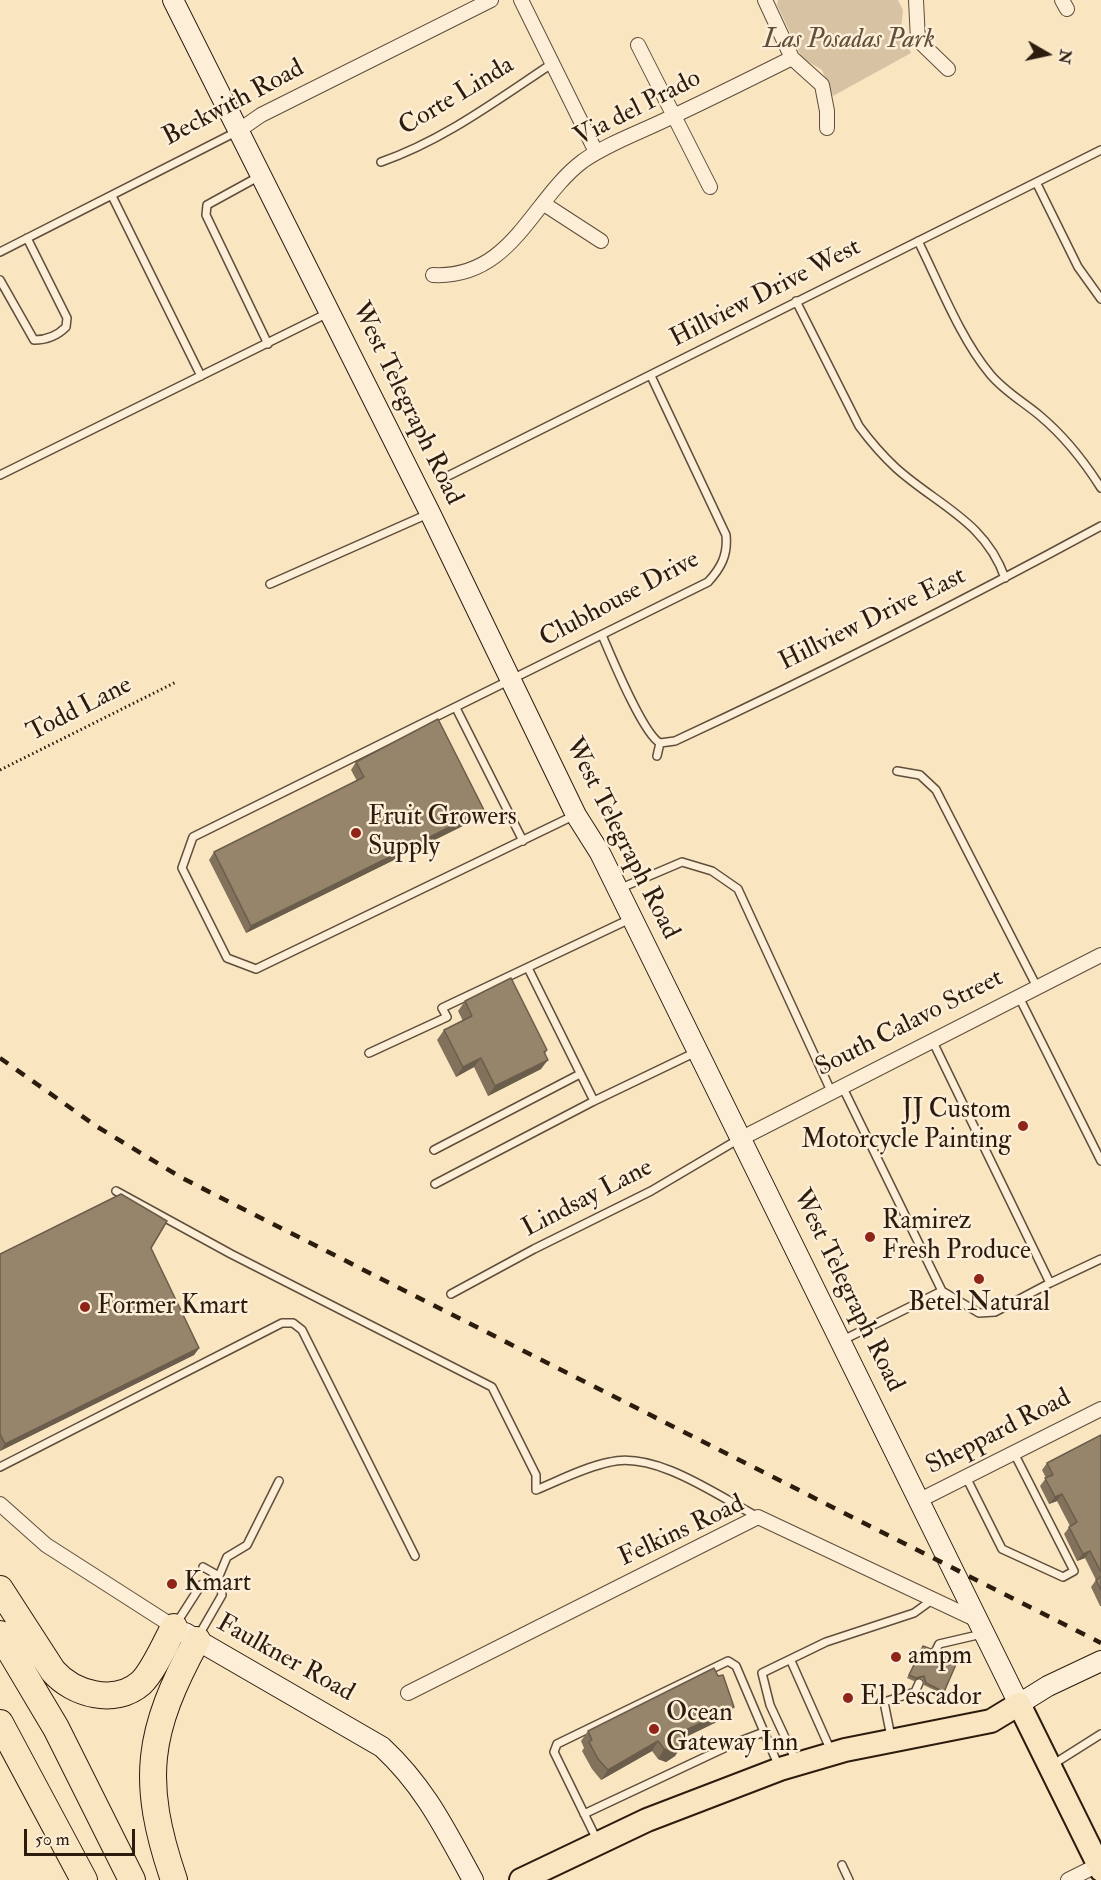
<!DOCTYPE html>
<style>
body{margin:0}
#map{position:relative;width:1101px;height:1880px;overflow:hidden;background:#fae5c1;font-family:"IM FELL Double Pica",serif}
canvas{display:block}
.north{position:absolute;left:1017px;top:24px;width:60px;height:60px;-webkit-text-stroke:4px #fceed7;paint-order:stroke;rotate:99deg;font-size:16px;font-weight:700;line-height:24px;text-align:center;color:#2b1c0e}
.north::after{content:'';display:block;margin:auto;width:21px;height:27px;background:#2b1c0e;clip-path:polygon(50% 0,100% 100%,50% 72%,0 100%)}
.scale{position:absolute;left:24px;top:1829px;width:111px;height:27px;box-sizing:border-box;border:3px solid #2b1c0e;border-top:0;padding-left:8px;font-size:18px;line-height:21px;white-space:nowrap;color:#2b1c0e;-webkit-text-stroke:4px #fceed7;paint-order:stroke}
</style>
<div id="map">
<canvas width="1101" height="1880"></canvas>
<div class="north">N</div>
<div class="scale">50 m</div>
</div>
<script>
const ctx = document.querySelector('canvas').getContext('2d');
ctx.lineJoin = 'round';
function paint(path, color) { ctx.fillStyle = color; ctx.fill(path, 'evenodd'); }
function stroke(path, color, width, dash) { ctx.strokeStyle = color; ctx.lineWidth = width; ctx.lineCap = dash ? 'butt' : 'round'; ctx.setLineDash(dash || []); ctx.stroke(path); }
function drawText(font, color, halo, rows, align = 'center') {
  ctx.font = font + ' "IM FELL Double Pica",serif'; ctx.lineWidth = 5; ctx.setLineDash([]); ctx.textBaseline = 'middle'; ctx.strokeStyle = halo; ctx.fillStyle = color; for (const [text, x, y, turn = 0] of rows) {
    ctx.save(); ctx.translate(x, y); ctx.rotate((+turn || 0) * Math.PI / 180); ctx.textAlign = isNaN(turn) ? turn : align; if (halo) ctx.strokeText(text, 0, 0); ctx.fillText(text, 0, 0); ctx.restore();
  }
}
paint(new Path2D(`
 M778,0H898L903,10L901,30L911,53L833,96L822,70L802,58L777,5Z`), '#d7c3a3');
const lane = new Path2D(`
 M381,162C444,140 497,100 553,63
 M258,177L207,205L206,215L268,344
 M1037,184L1078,267L1101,299
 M112,196L201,376
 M918,241C939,283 960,338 990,374C1004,391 1022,401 1039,415C1063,435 1084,461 1101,488
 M0,252L236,132
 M0,280L34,340C46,340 58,335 66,327L67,318L27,238
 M796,301L859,426C870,441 882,455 896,468C937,505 985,521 1005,578
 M0,475L328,313
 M450,475L1101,150
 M270,584L428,514
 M602,635C611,656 643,734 660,743
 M456,708L523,841
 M660,743L675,741C819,674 961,602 1101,526
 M657,756L660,743
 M897,771L920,775L936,790L1037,987
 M573,816L256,969L227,958L182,868L193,837L708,582C721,568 728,555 726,535L651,376
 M621,888L682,862L712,871L738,889L831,1091
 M528,968L594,1101
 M1019,997L1101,1161
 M932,1040L1050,1283L1101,1259
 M369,1053L447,1017L442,1008L630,919
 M842,1086L942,1291L979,1313L995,1312L1050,1283
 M434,1150L580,1074
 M435,1184L594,1101L696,1052
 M116,1191L231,1254L492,1387L536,1475V1490C560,1480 585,1467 610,1462C656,1451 718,1496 758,1517
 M451,1294L534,1249L651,1191L739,1139
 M841,1341L942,1291
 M0,1467L282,1323H293L302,1330L415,1556
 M966,1477L1002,1549L1063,1577L1074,1571L1014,1453
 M203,1567L219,1576
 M176,1624L201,1585L219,1576
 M199,1635L222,1595L219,1576L227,1557L247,1545L279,1481
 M934,1654L939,1644L982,1634
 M791,1661L831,1751
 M891,1737L884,1702L915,1692L919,1683
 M796,1761L770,1705L762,1673L826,1642L914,1613L932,1600
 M1052,1765L1101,1734
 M584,1814L735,1743L764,1732
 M597,1840L554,1752L557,1744L728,1661L736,1666L779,1767
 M842,1865L849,1880`);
const street = new Path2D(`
 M521,0L596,152
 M765,0L792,58L822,85L827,111V128
 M916,0L918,40L948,69
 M1062,0L1067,9
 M638,45L710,187
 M238,131L261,115L491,0
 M544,204L601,241
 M433,275C512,279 532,199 583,161C607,144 638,133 665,120C708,100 750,79 792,58
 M742,1138L1101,955
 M918,1501L1101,1409
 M0,1504L46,1545L174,1627
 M408,1693L758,1517L979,1621
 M1068,1880L1098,1865`);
const secondary = new Path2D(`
 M173,0L430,513L576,815L600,853L1019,1704L1048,1686L1101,1661
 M185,1633L382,1747C425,1787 445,1829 473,1880`);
const primary = new Path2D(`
 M521,1880L647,1820L780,1769L845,1750L991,1721L1019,1704L1101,1870`);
const highway = new Path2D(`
 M0,1589L53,1671C73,1694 115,1706 141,1683C153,1672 166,1642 174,1627
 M0,1634L56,1728L132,1880
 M0,1723L84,1880
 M174,1880C140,1780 147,1732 197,1640`);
stroke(lane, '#5f4e3b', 10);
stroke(street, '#5f4e3b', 16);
stroke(secondary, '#2b1c0e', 22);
stroke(primary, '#2b1c0e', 26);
stroke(highway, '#2b1c0e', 28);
stroke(new Path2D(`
 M0,770L176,682`), '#2b1c0e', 3, [1.5, 3]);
stroke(lane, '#fceed7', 7);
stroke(street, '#fceed7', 14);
stroke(secondary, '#fceed7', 20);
stroke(primary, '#fae5c1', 22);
stroke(highway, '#fae5c1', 26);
stroke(new Path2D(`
 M0,1058L96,1126L182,1178L1101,1643`), '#2b1c0e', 4.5, [10, 10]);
paint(new Path2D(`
 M356,762L479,818L246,933L209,860L214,852L357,781L351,770Z
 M465,1001L547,1050L545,1054L541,1069L488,1096L474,1067L456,1077L437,1040L444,1030L463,1021L458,1011Z
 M151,1248L199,1348L194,1355L0,1451V1254Z
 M1101,1435V1606H1100L1091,1587L1096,1580L1085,1558L1077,1561L1064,1534L1070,1526L1057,1501L1049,1504L1040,1486L1046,1478L1042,1470L1047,1463Z
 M923,1646L944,1692L942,1694L924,1685L922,1678L914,1681L907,1678Z
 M718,1676L727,1717L684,1738L675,1756L666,1762L658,1759L652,1751L601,1780L592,1769L582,1751L584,1748L581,1741L588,1731Z`), '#82725c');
paint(new Path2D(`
 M484,810L479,818L246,933L251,926Z
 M481,1058L474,1067L456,1077L463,1067Z
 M548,1060L541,1069L488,1096L495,1086Z
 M199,1348L194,1355L0,1451L5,1444Z
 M1062,1494L1057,1501L1049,1504L1055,1497Z
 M1090,1551L1085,1558L1077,1561L1083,1554Z
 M924,1676L922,1678L914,1681L916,1678Z
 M734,1707L727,1717L679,1740L686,1730Z
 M658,1741L652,1751L601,1780L608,1770Z
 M682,1746L675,1756L666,1762L658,1759L664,1749Z`), '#6a5d4b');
const building = new Path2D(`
 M438,719L484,810L251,926L214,852L364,777L356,762Z
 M511,978L547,1050L544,1052L548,1060L495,1086L481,1058L463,1067L444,1030L472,1016L465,1001Z
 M121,1194L167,1221L151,1248L199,1348L5,1444L0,1434V1254Z
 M1101,1435V1572L1090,1551L1083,1554L1069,1527L1077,1522L1062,1494L1055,1497L1045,1478L1053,1475L1047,1463Z
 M1101,1577V1590L1096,1580Z
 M923,1646L931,1649L934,1657L941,1654L957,1662L944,1692L926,1683L924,1676L916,1678L909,1675Z
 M714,1668L718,1676L723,1675L734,1707L686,1730L682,1746L673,1752L664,1749L658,1741L608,1770L598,1759L589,1742L592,1740L588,1731Z`);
paint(building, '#97856b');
stroke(building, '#6a5d4b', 1.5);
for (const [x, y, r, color] of [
 [356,833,6,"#8f2418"],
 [1023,1126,6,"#8f2418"],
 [870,1237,6,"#8f2418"],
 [979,1279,6,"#8f2418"],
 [85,1307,6,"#8f2418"],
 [172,1584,6,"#8f2418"],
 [896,1657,6,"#8f2418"],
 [848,1698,6,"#8f2418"],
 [654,1729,6,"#8f2418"]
]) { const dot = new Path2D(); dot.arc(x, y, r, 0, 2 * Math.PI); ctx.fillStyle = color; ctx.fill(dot); stroke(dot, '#fceed7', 2); }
drawText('italic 26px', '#5f4e3b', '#fceed7', [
 ["Las Posadas Park",849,41]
]);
drawText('26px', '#2b1c0e', '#fceed7', [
 ["Corte Linda",457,97,-31],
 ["Beckwith Road",234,104,-28],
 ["Via del Prado",638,109,-27],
 ["Hillview Drive West",766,294,-27],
 ["West Telegraph Road",406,404,64],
 ["Clubhouse Drive",620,600,-28],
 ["Hillview Drive East",873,620,-26],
 ["Todd Lane",80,710,-27],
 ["West Telegraph Road",621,839,63],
 ["South Calavo Street",910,1024,-27],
 ["Lindsay Lane",588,1199,-27],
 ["West Telegraph Road",847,1291,64],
 ["Sheppard Road",999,1433,-27],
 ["Felkins Road",682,1532,-25],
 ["Faulkner Road",285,1659,29]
]);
drawText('26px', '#2b1c0e', '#fceed7', [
 ["Fruit Growers",368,818],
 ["Supply",368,848],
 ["JJ Custom",1011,1111,"right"],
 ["Motorcycle Painting",1011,1141,"right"],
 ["Ramirez",882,1222],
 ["Fresh Produce",882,1252],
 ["Betel Natural",979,1304,"center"],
 ["Former Kmart",97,1307],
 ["Kmart",184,1584],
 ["ampm",908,1657],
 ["El Pescador",860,1698],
 ["Ocean",666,1714],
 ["Gateway Inn",666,1744]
], 'left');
</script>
